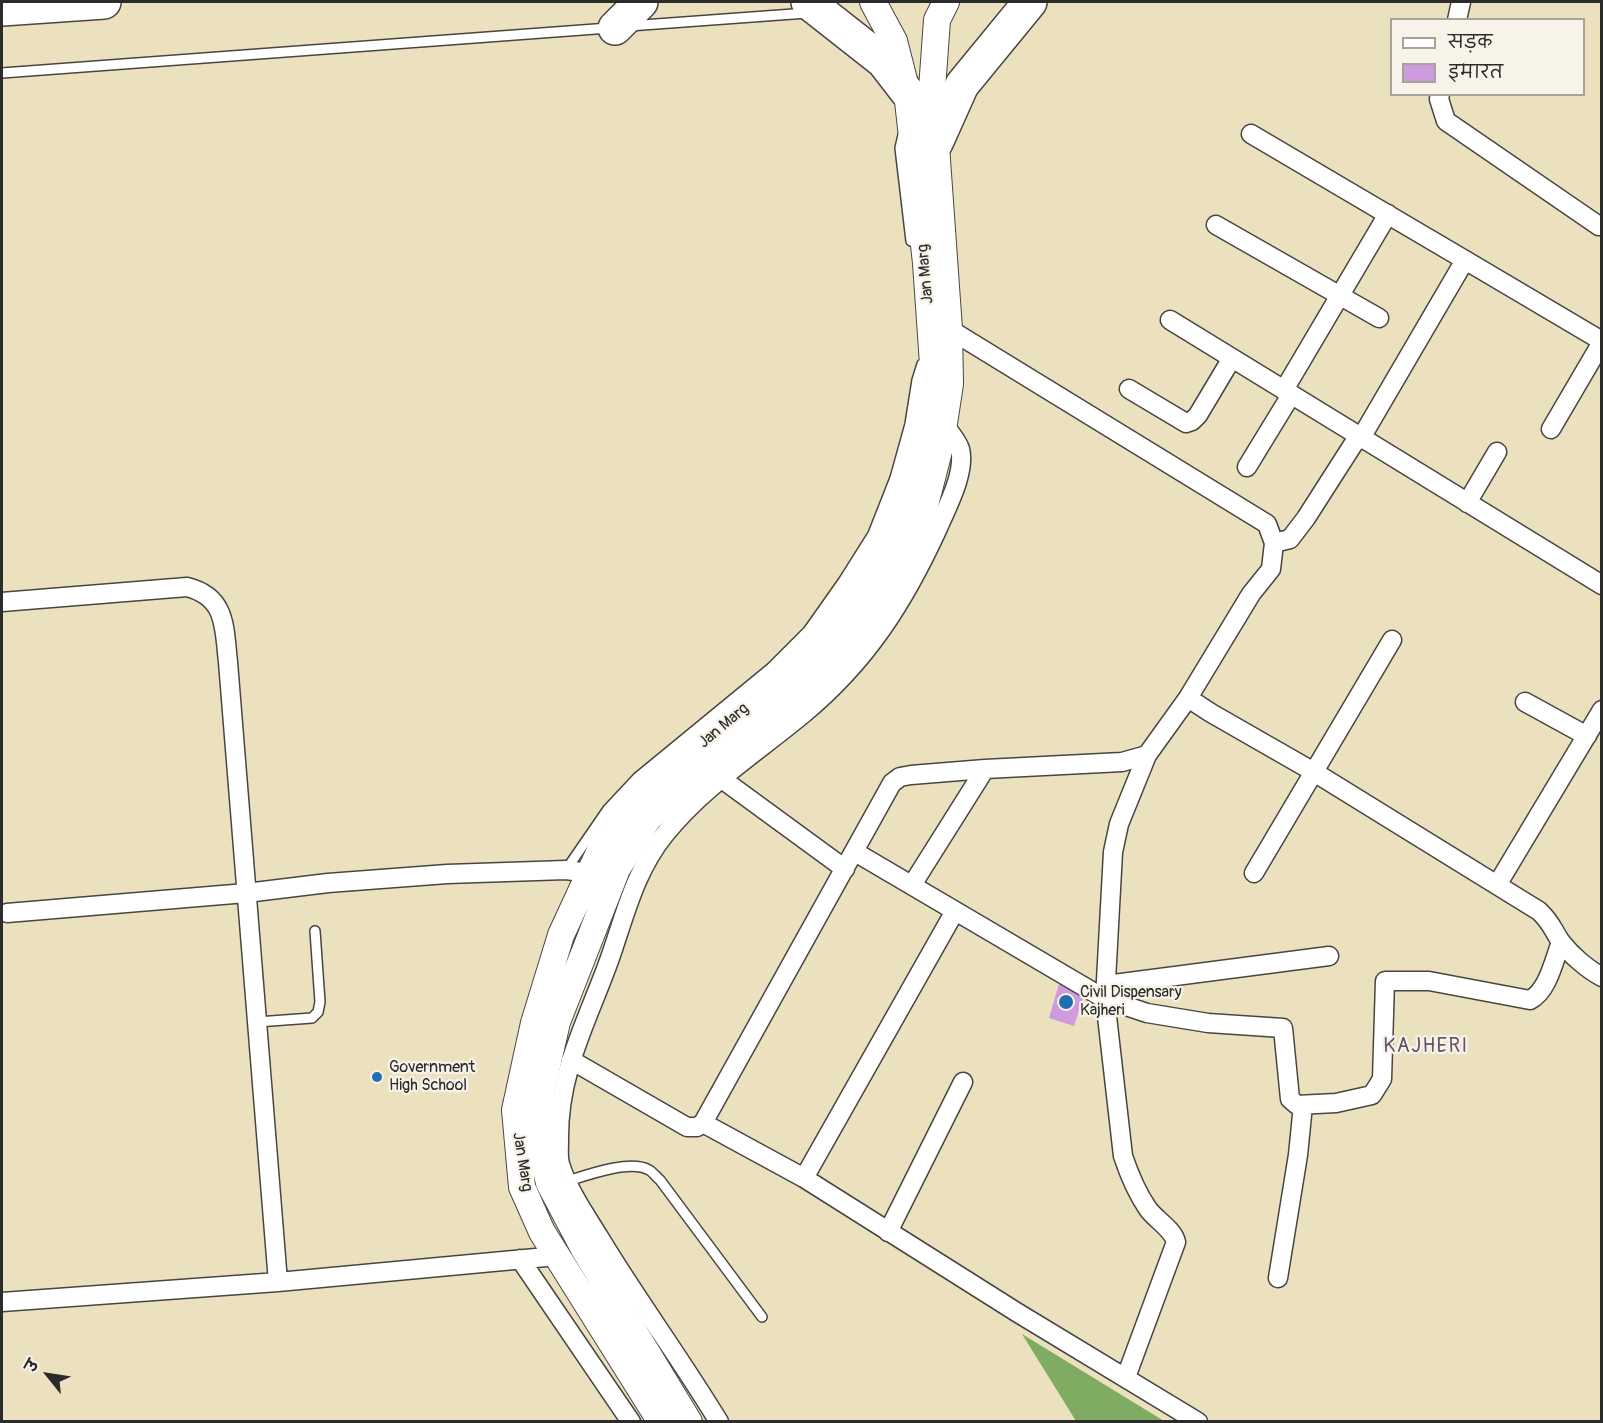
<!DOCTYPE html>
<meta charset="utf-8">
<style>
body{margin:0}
#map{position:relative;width:1603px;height:1423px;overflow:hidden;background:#ebe1bf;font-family:Pangolin,"Playpen Sans Deva",sans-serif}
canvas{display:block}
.frame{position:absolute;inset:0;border:3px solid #2b2b2b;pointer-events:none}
.legend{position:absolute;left:1390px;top:18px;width:195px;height:78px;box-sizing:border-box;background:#f7f3e8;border:2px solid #a5a39c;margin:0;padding:8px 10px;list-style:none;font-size:18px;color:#2b2b2b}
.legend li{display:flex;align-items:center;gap:12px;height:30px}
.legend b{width:30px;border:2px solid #a5a39c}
.north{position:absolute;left:18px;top:1345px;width:60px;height:60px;-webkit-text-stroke:4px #f7f3e8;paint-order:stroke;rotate:300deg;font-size:16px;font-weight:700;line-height:24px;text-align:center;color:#2b2b2b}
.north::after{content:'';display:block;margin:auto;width:21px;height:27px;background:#2b2b2b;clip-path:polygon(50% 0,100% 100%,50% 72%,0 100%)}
</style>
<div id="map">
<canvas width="1603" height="1423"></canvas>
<div class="frame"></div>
<ul class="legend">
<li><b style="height:8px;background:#fff"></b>सड़क</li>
<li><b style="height:16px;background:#cd9bde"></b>इमारत</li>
</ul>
<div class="north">उ</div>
</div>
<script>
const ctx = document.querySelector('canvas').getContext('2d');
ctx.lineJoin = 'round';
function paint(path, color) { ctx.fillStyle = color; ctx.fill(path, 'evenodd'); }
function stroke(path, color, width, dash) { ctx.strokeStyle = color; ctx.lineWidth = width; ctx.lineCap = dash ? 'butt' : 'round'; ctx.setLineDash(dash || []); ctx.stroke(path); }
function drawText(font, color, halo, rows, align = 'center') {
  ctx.font = font + ' Pangolin,sans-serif'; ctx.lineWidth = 4.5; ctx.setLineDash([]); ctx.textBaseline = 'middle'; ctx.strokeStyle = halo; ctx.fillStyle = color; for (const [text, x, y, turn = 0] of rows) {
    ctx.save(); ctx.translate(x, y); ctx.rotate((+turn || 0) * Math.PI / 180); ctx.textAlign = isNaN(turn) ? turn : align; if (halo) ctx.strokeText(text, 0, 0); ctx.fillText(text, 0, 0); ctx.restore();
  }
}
paint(new Path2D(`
 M1022,1334L1164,1421H1076Z`), '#7fab63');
paint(new Path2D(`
 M1059,984L1085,992L1074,1026L1049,1018Z`), '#cd9bde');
const lane = new Path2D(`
 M629,26L807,13
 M2,73L609,28
 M903,135L900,148L911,241
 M566,870L608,809L637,778L771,668L808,631L844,580L873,534L895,478L910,424L917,380L922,364
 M257,1022L312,1018L318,1012L320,1002L315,931
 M568,1181C587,1175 631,1159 649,1170C653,1172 656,1177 660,1180L762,1317`);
const street = new Path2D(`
 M1457,20L1461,2
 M1440,94L1439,99L1446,121L1599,226
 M1251,134L1465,260
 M1216,225L1379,318
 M1170,320L1602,585
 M940,327L949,329L1267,524L1274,543L1271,569L1251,594L1188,698L1147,755L1122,762L985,769L911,775L900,777L892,783L703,1123L804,1178L1018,1313L1198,1422
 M1129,389L1186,423L1192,421L1198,415L1232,358
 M1284,390L1388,214
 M1551,429L1602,342
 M1247,467L1291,395
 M1467,503L1497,452
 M1274,543L1290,539L1306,518L1354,443L1361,438L1465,260L1602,341
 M2,602L187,587C227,597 224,628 228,662L278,1282
 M1188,698L1211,713L1314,772L1539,911C1552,923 1552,929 1561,942C1571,955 1587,969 1602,977
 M1525,702L1587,736
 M711,771L845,869
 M855,852L1105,999L1113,852L1119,824L1147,755
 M1254,873L1392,640
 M912,885L985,769
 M1497,885L1602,710
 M7,913L246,893L328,883L447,874L566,870L589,873
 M1106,985L1329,956
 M571,1060L687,1127H697L703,1123
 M804,1178L955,911
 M888,1232L963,1082
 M520,1259L631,1422
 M1278,1278L1298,1155L1303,1105
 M2,1302L278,1282L557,1256
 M1126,1377L1176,1242C1173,1229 1156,1220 1148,1209C1137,1193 1129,1174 1123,1156L1105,999L1147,1013L1208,1023L1283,1028L1290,1099L1297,1105L1336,1103L1372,1095L1382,1079L1385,981H1429L1530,1000C1548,991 1554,960 1561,942
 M719,1422C681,1359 637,1300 599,1237C585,1214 568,1190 560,1164C558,1156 559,1147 559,1140C558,1071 588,1020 610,958C625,915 635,871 665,834C704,786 756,753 803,714C867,661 904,602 938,528C947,507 966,472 960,449C957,440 949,432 944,424`);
const secondary = new Path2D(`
 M661,1422L542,1232L522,1187L515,1110L534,1023L561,935L604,842L631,804L798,662L831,625L867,574L898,514L921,435L933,364L926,263L907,92L894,41L873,2
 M689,1422L584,1249L549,1183L538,1132L542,1088L557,1022L590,938L617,869L648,819L705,766L815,678L862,623L896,570L924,509L941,443L950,384L949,329L932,89L937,20L946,2`);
const highway = new Path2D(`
 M808,2L883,61L907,92
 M2,9L104,2
 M615,28L641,2
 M936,143L962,85L1030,2`);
stroke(lane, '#484641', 12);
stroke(street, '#484641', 21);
stroke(secondary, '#484641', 28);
stroke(highway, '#484641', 36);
stroke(lane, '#fff', 9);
stroke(street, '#fff', 18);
stroke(secondary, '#fff', 26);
stroke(highway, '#fff', 33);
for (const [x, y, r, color] of [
 [1066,1002,8,"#1f6fb2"],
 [377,1077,6,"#1f6fb2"]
]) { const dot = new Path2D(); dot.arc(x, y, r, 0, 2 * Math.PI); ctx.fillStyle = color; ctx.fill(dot); stroke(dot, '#f7f3e8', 2); }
drawText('16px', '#2b2b2b', '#f7f3e8', [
 ["Jan Marg",926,274,-95],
 ["Jan Marg",724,726,-40],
 ["Jan Marg",522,1162,81]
]);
drawText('16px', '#2b2b2b', '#f7f3e8', [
 ["Civil Dispensary",1080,993],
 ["Kajheri",1080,1011],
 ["Government",389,1068],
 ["High School",389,1086]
], 'left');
ctx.letterSpacing = '1.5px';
drawText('20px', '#64526a', '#f7f3e8', [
 ["KAJHERI",1426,1047]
]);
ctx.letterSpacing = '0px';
</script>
